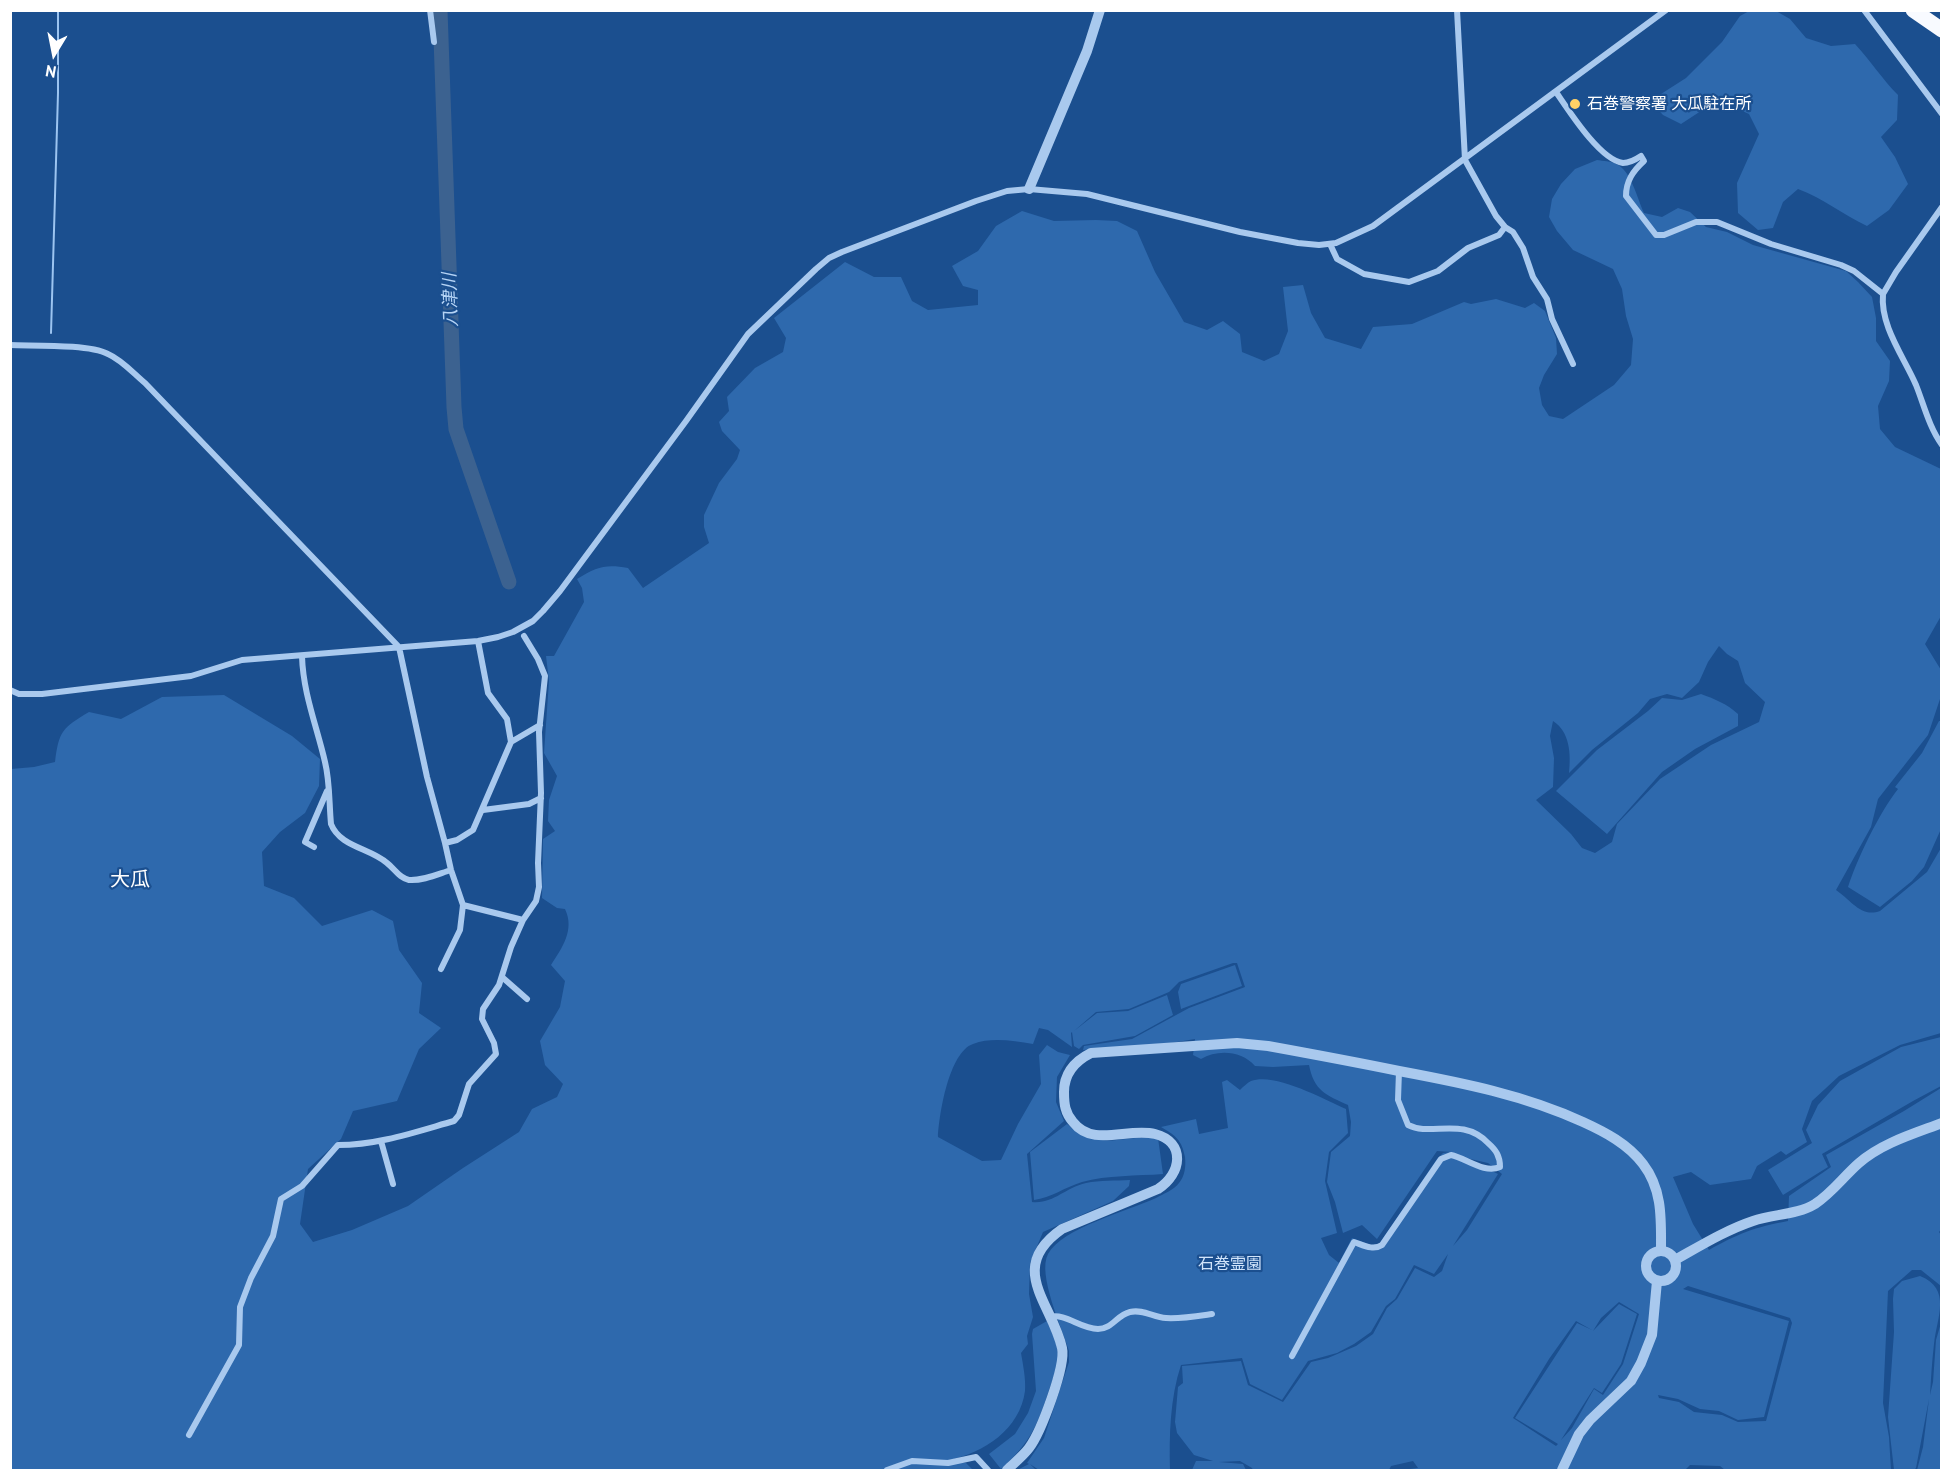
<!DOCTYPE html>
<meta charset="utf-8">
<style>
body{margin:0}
#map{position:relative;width:1952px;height:1481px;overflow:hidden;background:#1b4f8f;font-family:"PT Sans",sans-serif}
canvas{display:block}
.frame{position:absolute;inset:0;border:12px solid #fff;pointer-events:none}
.north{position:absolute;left:24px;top:24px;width:60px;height:60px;-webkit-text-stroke:4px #1b4f8f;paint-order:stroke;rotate:190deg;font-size:16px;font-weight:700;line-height:24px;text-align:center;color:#fff}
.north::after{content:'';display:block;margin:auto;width:21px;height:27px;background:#fff;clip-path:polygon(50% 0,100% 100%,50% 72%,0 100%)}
</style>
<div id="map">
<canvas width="1952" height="1481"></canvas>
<div class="frame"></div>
<div class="north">N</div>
</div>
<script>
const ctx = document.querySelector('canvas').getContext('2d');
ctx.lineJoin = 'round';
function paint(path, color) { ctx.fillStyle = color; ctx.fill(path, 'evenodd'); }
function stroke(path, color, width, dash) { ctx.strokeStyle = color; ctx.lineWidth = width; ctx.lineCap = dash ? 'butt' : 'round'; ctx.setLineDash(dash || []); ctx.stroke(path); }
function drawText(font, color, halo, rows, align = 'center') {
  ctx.font = font + ' "PT Sans","Noto Sans JP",sans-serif'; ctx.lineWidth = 4.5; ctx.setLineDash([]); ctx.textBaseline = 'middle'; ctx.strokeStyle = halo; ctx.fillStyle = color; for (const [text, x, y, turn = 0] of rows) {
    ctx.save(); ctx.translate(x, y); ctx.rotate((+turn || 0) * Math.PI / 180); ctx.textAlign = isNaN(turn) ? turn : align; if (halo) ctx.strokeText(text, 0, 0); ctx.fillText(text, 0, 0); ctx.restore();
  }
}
paint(new Path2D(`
 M1751,10L1776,11L1790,19L1806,38L1831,46L1855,44C1871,61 1882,79 1898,95L1897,120L1881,137L1895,157L1908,184L1889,210L1867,226C1843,215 1823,198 1798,189L1783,202L1773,228L1758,230L1738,213L1737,183L1759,134L1749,114L1725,103L1704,109L1681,124L1663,115L1650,101L1686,78L1722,42L1740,16Z
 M1597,160C1603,161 1611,161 1616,164C1631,170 1637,198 1644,213L1662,217L1678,208L1690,212L1706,227L1727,232L1753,245L1846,271L1858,282L1872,297L1876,318V341L1890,361L1889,381L1878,406L1880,429L1895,447L1941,469V616L1925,644L1941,670V696L1928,735L1878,799L1871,827L1836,890C1851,900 1861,918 1880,911L1927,872L1941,848V1033L1900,1045L1839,1076L1812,1101L1802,1129L1807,1142L1786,1155L1781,1151L1757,1166L1751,1179L1710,1185L1691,1172L1673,1177L1693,1224L1709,1250C1737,1234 1755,1227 1788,1221L1789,1196L1831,1167L1826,1155L1904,1111L1941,1088L1942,1228L1939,1232L1941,1235V1286L1921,1270H1912L1888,1291L1883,1403L1889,1437L1891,1470H1725L1720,1466L1690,1465L1685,1470H1402L1418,1468L1413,1461L1391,1466L1389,1470H1253L1252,1468L1240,1461L1219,1462L1243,1464L1246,1470H1192L1196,1461H1213L1194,1455L1177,1433L1175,1422L1178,1387L1183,1383L1182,1366L1241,1361L1248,1385L1283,1402L1311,1362L1328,1358L1356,1346L1373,1334L1387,1308L1397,1299L1415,1268L1434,1277L1442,1271L1448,1254L1434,1274L1414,1265L1395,1299L1386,1306L1371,1332L1354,1344L1337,1353L1308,1361L1282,1400L1250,1384L1242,1358L1181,1365C1170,1398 1169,1436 1170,1470H1039L1030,1464L1036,1470H1017L1029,1464L1027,1463L1044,1438L1069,1362V1351C1062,1328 1037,1274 1048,1254C1062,1228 1128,1211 1156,1198C1163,1194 1174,1190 1179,1183C1185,1176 1186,1166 1185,1157C1182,1140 1175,1135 1161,1127L1196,1119L1199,1134L1228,1128L1222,1082L1227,1080L1240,1090C1243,1087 1247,1083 1251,1081C1275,1072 1323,1099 1346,1109L1348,1133L1329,1152L1325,1181L1337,1233L1321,1238L1329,1255L1339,1263L1352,1238L1371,1245L1379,1244L1437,1159L1443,1153L1451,1152L1437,1151L1377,1239L1362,1225L1343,1233L1335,1202L1327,1182L1331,1152L1350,1136L1351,1122L1348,1105C1326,1095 1314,1091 1309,1065L1273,1067L1255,1066C1242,1051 1218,1049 1201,1059L1193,1055L1195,1039L1171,1043L1083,1050L1084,1046L1132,1039L1189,1008L1245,987L1237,963H1233L1179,982L1169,992L1129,1009L1096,1012L1074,1031L1097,1013L1128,1011L1167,995L1173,1015L1135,1036L1083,1045L1079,1049L1074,1046L1072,1032L1071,1033L1072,1047L1048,1030L1039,1028L1033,1044C1013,1041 992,1037 973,1044C949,1052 939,1115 938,1137L982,1161L1001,1160L1018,1124L1041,1084L1039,1055L1047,1045L1058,1052L1070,1055L1057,1077L1056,1102L1064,1121L1027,1154L1032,1202C1054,1204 1064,1188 1086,1183C1100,1180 1116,1181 1130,1180L1129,1186L1113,1201L1043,1232L1030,1263L1029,1294L1033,1317L1027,1336L1028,1344L1021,1353C1023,1365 1026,1379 1025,1391C1020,1429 984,1453 949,1460L966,1463L973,1470H11V769L34,767L55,762C59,731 62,728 89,712L121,719L162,697L224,695L292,736L320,759L319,786L305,813L280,832L262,852L264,886L294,898L322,926L372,910L393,921L399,950L422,983L419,1013L441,1028L419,1049L397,1101L353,1111L341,1139L308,1169L300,1224L313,1242L352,1230L408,1206L463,1168L519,1132L532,1109L557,1097L563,1084L545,1065L540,1041L560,1007L565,981L551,965C562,948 575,930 565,909L557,908L542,898L543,839L555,831L548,821L549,800L557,776L544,753L549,681L546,656H554L584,602L582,588L577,579C597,567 605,564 628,568L643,588L709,543L704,527V515L719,483L737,459L740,450L722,431L719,422L729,411L727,397L755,368L783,352L786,338L774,318L845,262L874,277H901L912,301L928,310L978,305V290L963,286L952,266L978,251L996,226L1022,211L1054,221L1096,220L1117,221L1137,231L1155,272L1184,322L1207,330L1223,321L1240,334L1242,352L1264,361L1279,354L1288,331L1283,287L1303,285L1311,313L1325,338L1361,349L1373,327L1412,324L1464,302L1471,304L1496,299L1525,308L1534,303L1545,311L1556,338L1557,354L1544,375L1539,388L1542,405L1549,416L1563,419L1614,385L1631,365L1633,339L1626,316L1622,289L1613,269L1573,250L1557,231L1549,217L1552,199L1561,184L1575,169ZM1719,646L1727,654L1738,661L1745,683L1765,702L1759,722L1711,745L1660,779L1617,824L1612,842L1595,853L1582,848L1571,834L1536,800L1553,787L1554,758L1550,736L1553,721C1570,732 1571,754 1569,773L1592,750L1638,713L1650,699L1667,694L1682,698L1699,682L1708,662ZM1466,1158L1488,1163L1502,1174L1467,1230L1453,1246L1498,1174ZM1688,1286L1790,1318L1792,1323L1766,1421L1738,1422L1722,1415L1694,1412L1679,1402L1659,1398L1658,1395L1678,1399L1700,1409L1719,1411L1738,1420L1764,1417L1789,1321L1683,1289ZM1619,1302L1639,1314L1623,1364L1603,1395L1594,1389L1572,1428L1561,1440L1594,1388L1602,1393L1621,1364L1637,1314L1619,1304L1593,1331L1601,1318ZM1576,1321L1592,1330L1577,1323L1515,1418L1558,1444L1556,1446L1513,1418L1549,1359Z
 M1701,694C1715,699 1727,704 1738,714V726L1695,749L1662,772L1607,834L1556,791L1597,750L1648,711L1662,698L1682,700Z
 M1939,721H1942L1941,829L1924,867L1912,881L1880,907L1848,887C1857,859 1879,813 1898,789L1895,787L1922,753Z
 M1235,965L1242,986L1181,1009L1178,992L1181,984Z
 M1941,1037V1086L1913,1101L1822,1154L1828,1167L1783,1195L1768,1170L1812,1143L1806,1130L1818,1105L1840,1081L1901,1047Z
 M1067,1124C1102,1153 1120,1134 1158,1138L1163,1174C1137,1176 1107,1175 1082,1182C1065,1187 1051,1198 1034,1200L1030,1152Z
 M1920,1276C1952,1289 1937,1317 1934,1344C1932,1361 1931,1378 1930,1395L1933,1382L1936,1340L1941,1323V1470H1917L1923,1447L1929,1399L1916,1468L1914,1470H1894L1888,1417L1894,1332L1893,1299L1894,1289L1902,1281Z
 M1047,1321C1051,1331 1058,1344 1058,1356C1059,1365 1053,1378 1050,1387C1038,1424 1031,1442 1001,1469L989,1454L1015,1434L1028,1413L1036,1391L1032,1334L1033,1329Z`), '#2e69ad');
stroke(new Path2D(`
 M51,333L58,93V10`), '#9cc4f0', 2);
stroke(new Path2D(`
 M440,10L454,407L456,429L509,582`), '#3c6290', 15);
stroke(new Path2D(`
 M430,10L434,42
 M1457,10L1465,160L1496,216L1505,227L1513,232L1523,248L1533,277L1547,299L1552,319L1573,364
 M1864,10L1942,114
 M1556,92C1569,111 1600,160 1623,163C1630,163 1635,160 1641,156L1644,161C1633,171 1626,181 1626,196L1656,235H1664L1696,222H1717L1771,244L1841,265L1854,271L1883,294C1880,326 1904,357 1916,385C1924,405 1929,427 1942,445
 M1330,244L1337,259L1364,274L1409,282L1438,271L1468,248L1499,235L1505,227
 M1883,294L1896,272L1942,207
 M10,345C34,346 88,344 108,354C122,360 134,374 145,383L399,647L427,777L445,843L451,870L463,905L523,920
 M302,656C303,693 317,727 325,762C330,782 329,803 331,824C340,847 370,848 387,863C395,869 399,878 409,880C423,881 438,874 451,870
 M10,690L19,694H42L191,676L242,660L478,641L498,637L513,632L533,621L543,611L560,591L686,421L748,334L816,269L829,258L842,252L976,201L1007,191L1029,189L1087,194L1240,232L1298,243L1319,245L1336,243L1373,226L1666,10
 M511,742L540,725
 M483,810L529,804L541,798
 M445,843L457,840L473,830L511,742L507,719L488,693L478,641
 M314,847L305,842L327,791
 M441,969L460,930L463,905
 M502,977L527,999
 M381,1141L393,1184
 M1050,1317C1066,1313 1080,1329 1098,1329C1112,1329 1117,1315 1130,1312C1143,1309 1153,1317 1166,1318C1180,1319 1198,1316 1212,1314
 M1292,1356L1354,1242C1363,1245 1373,1251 1382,1245L1441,1159L1451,1155C1466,1158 1484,1174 1500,1167C1500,1156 1496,1150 1488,1143C1462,1116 1431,1137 1408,1125L1398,1100L1399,1071
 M189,1435L239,1345L240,1307L251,1278L273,1236L281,1199L302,1186L338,1145C378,1145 415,1132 454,1121L459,1115L469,1084L496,1054L494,1043L482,1019L483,1009L499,985L511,947L523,920L536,901L539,887L538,863L541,793L539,732L545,676L538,659L524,636
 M887,1470L912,1461L948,1463L976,1457L988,1470`), '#a9c9ee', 6);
stroke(new Path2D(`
 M1029,189L1087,51L1100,10
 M1646 1266a15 15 0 1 1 30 0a15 15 0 1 1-30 0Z
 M1675,1260C1700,1246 1726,1230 1753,1221C1773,1214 1797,1215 1815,1204C1832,1193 1844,1176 1859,1163C1882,1143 1913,1134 1942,1123
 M1007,1470C1014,1463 1023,1456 1029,1448C1041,1432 1066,1366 1062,1348C1052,1303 1006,1268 1062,1229L1158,1189C1182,1174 1186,1142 1155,1134C1128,1127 1093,1148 1073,1122C1065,1113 1064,1104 1064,1092C1064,1074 1075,1061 1091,1053L1237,1043L1268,1046C1312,1054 1355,1062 1399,1071C1463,1083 1524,1095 1583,1122C1605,1132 1628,1144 1643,1164C1663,1190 1661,1220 1661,1251
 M1562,1470L1579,1434L1590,1420L1631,1381L1641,1363L1652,1335L1657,1281`), '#a9c9ee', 10);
stroke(new Path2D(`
 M1913,10L1942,30`), '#f8faff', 15);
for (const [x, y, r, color] of [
 [1575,104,6,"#ffd166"]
]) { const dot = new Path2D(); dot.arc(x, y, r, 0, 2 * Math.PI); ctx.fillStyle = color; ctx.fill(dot); stroke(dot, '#1b4f8f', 2); }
drawText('16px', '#fff', '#1b4f8f', [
 ["石巻警察署 大瓜駐在所",1587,104]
], 'left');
drawText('16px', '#cfe3fa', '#1b4f8f', [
 ["石巻霊園",1230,1264]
]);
drawText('italic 18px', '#b5d3f5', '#1b4f8f', [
 ["八津川",451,300,-92]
]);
drawText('20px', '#fff', '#1b4f8f', [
 ["大瓜",130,880]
]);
</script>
